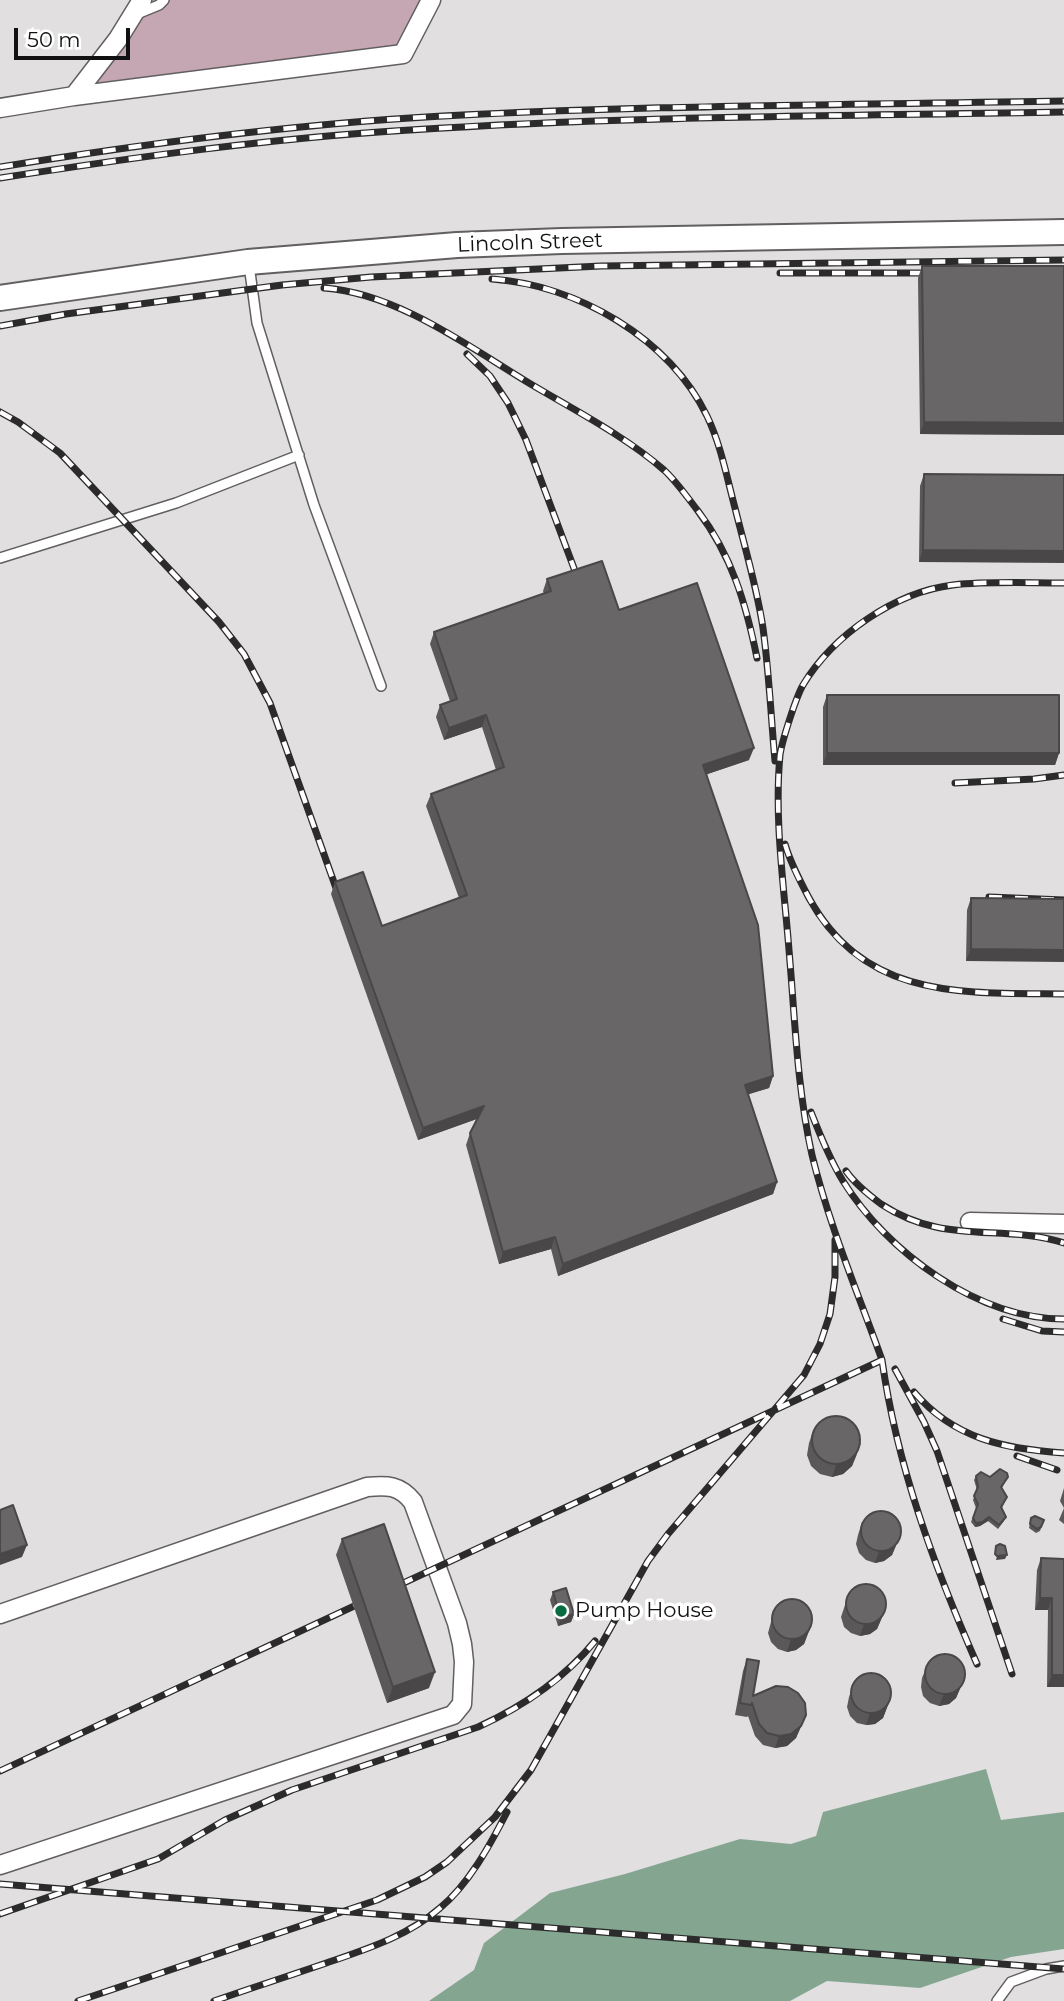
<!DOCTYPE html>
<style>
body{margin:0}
#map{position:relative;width:1064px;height:2001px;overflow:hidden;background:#e2dfe0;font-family:Montserrat,sans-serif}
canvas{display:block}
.scale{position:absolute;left:14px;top:28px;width:116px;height:32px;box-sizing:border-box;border:4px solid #121112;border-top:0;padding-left:9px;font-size:21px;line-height:24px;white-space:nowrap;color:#121112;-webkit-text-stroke:5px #fff;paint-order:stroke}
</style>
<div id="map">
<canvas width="1064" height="2001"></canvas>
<div class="scale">50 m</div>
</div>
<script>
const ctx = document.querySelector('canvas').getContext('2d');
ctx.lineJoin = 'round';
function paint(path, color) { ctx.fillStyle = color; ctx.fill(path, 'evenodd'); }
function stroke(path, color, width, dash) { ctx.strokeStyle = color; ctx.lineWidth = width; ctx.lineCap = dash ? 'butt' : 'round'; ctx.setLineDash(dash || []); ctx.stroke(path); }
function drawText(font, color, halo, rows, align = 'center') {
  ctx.font = font + ' Montserrat,sans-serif'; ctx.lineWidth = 7; ctx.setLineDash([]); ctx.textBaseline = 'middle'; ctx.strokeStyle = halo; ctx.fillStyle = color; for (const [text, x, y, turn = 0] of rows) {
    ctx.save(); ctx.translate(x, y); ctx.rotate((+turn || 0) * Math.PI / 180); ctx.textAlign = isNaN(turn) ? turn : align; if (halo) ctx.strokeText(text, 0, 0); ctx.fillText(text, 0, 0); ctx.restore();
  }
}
paint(new Path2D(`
 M140,0H430L406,48L84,84Z`), '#c5a6b3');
paint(new Path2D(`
 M986,1769L1001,1820L1064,1812V1949L1011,1957L920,1988L827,1981L790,2001H429L474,1970L484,1943L550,1893L625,1874L740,1839L791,1844L816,1836L823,1812Z`), '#84a691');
const lane = new Path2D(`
 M137,14L159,5L164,0
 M249,265L257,323L314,505L381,686
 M0,558L176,503L299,455
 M997,2001L1011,1982L1046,1969L1064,1966`);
const street = new Path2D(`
 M74,96L118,39L142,0
 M0,108L74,96L403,54L431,0
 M970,1222L1064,1224
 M0,1614L367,1487C387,1485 400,1485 413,1502L457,1623L462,1644L464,1662L462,1704L453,1715L0,1865`);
const secondary = new Path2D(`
 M0,298L248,262L457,245L562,241L1064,232`);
stroke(lane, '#625f60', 12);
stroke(street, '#625f60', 21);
stroke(secondary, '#625f60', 28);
stroke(lane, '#fff', 9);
stroke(street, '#fff', 18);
stroke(secondary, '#fff', 24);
const rail = new Path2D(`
 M0,167C136,145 272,127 410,118C628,105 846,105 1064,101
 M0,178C136,157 272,138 410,130C627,116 846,116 1064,112
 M780,273H941
 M492,279C577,285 669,338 707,416C721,445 727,478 735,508C745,548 757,588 763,628C769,672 771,717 775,761
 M324,288C398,293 472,349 534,386C578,412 626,437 664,470C676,481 688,498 698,511C732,556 746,604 757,658
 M0,326L66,314L282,285L371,277L601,266L1064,260
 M467,354L490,376L508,403L526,440L581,587
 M0,412L18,422L60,453L219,622L244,654L270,703L341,902
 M955,783L1034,779L1064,775
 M785,844C790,862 800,881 809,898C865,1000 963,993 1064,994
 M989,897L1064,900
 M811,1112C820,1135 830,1160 843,1181C887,1252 978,1319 1064,1319
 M846,1171C855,1184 869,1195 881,1204C945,1246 999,1223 1064,1243
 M1003,1319L1042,1331L1064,1332
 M882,1360C897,1466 934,1566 977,1664
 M895,1369L924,1422L937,1451L1012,1674
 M914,1392C954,1439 1005,1449 1064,1453
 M1017,1456L1057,1470
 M0,1771L882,1360C858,1293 829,1225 812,1155C797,1088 795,1019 789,950C784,886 774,820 780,755C782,741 796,697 803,685C833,635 895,592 953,585C989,581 1027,583 1064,583
 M0,1884L1064,1969
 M0,1914L158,1859L225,1820L292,1790L478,1727C524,1706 563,1680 595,1641
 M78,2001L377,1900L425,1877L447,1862L495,1817L531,1770L648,1561L668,1534L804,1375L820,1344L830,1314L835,1277V1240
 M214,2001C254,1987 295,1974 335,1960C373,1947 410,1934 440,1908C469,1884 490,1845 507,1812`);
stroke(rail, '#2c2b2c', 7);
stroke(rail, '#fff', 4.5, [13]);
paint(new Path2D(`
 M922,266H1064V435L920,434L918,278Z
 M924,474L1064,475L919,562L920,486Z
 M547,579L619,610L749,760L707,774L773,1076L769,1088L748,1094L777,1182L773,1194L558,1276L551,1249L499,1264L466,1145L470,1133L477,1119L418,1140L331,894L335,882L382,926L459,898L426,806L431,794L496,770L482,727L444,740L436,717L440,705L450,701L430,644L434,632L544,594L543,591Z
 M827,695L1059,753L1055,765H823V707Z
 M971,898L1064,899L966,961L967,910Z
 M813,1431L861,1443L852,1466L843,1474L832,1477L820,1474L811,1466L807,1455L809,1443Z
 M976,1476L1008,1477L1002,1488L1007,1497L1002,1508L1004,1521L998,1529L988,1521L980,1526L975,1527L971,1522L976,1508L973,1500L977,1490L974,1480Z
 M1064,1488V1524L1059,1520L1064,1508L1060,1501Z
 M1031,1518L1044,1520L1040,1531L1036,1533L1029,1528Z
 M862,1522L896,1546L892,1555L884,1561L875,1563L866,1560L859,1553L856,1544L858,1535Z
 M342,1539L429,1688L387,1703L336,1555Z
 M1041,1558L1064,1559V1687H1047L1048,1610H1035L1037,1570Z
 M553,1592L574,1614L571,1622L558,1626L550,1600Z
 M848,1596L886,1608L877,1629L870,1634L860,1636L851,1633L844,1627L841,1617Z
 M774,1611L812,1623L804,1644L796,1650L787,1652L778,1649L771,1642L768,1633Z
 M747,1659L753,1696L806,1715L796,1738L787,1746L775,1748L763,1745L755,1736L748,1716L747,1717L735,1715L743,1671Z
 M927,1666L965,1677L956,1698L949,1704L939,1706L930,1703L923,1696L921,1687L922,1678Z
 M853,1685L891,1697L883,1718L875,1724L866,1725L857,1723L850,1716L847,1707L849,1697Z`), '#5a5859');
paint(new Path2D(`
 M924,422L1064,423V435L920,434Z
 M923,550L1064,551V563L919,562Z
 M486,715L482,727L444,740L449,728Z
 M754,748L749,760L699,777L703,765Z
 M827,753H1059L1055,765H823Z
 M971,949L1064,950V962L966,961Z
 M773,1076L769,1088L740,1097L745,1085Z
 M484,1106L479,1118L418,1140L423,1128Z
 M777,1182L773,1194L558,1276L563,1264Z
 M555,1237L551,1249L499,1264L503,1252Z
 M857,1454L852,1466L843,1474L832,1477L836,1465Z
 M989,1517L988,1521L980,1526L975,1527L976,1523Z
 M900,1534L892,1555L884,1561L875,1563L879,1551Z
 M27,1545L22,1557L0,1565V1554Z
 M1007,1555L1005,1559L996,1560L997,1556Z
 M1040,1598H1052L1048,1610H1035Z
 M886,1608L877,1629L870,1634L860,1636L864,1624Z
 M574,1614L571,1622L558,1626L561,1618Z
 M812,1623L804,1644L796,1650L787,1652L791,1639Z
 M435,1672L429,1688L387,1703L393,1687Z
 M1052,1675H1064V1687H1047Z
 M965,1677L956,1698L949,1704L939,1706L944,1694Z
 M891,1697L883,1718L875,1724L866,1725L870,1713Z
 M806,1715L796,1738L787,1746L775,1748L779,1736Z`), '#4a4748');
const building = new Path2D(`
 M922,266H1064V423L924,422Z
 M924,474L1064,475V551L923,550Z
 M602,561L619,610L697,583L754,748L703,765L758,925L773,1076L745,1085L777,1182L563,1264L555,1237L503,1252L470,1133L484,1106L423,1128L335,882L363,872L382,926L467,895L431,794L504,767L486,715L449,728L440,705L457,699L434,632L551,591L547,579Z
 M827,695H1059V753H827Z
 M971,898L1064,899V950L971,949Z
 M812 1440a24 24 0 1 1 48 0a24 24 0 1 1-48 0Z
 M1000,1469L1007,1473L1008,1477L1001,1487L1007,1497L1001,1507L1006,1517L999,1525L989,1517L982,1522L976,1523L973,1518L978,1504L974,1496L978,1487L976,1476L981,1472L990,1477Z
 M13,1505L27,1545L0,1554V1510Z
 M861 1531a20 20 0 1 1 40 0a20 20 0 1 1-40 0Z
 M1035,1516L1044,1520L1041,1527L1037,1529L1030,1524L1031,1518Z
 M384,1524L435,1672L393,1687L342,1539Z
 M1000,1544L1005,1546L1007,1555L997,1556L995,1554L996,1546Z
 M1041,1558L1064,1559V1675H1052V1598H1040Z
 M846 1604a20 20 0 1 1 40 0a20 20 0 1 1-40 0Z
 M566,1588L574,1614L561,1618L553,1592Z
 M772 1619a20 20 0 1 1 40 0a20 20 0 1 1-40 0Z
 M925 1674a20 20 0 1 1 40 0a20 20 0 1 1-40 0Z
 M747,1659L759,1661L753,1696L776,1686L788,1687L798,1693L805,1703L806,1715L801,1726L791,1734L779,1736L767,1733L759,1724L752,1703L751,1705L740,1703Z
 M851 1693a20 20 0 1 1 40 0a20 20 0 1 1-40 0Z`);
paint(building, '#696667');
stroke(building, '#4a4748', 2);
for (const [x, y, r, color] of [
 [561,1611,7,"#076c41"]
]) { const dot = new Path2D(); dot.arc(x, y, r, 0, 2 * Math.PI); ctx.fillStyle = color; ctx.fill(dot); stroke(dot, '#fff', 2.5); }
drawText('21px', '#121112', '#fff', [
 ["Lincoln Street",530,243,-2]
]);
drawText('21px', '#121112', '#fff', [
 ["Pump House",575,1611]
], 'left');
</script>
